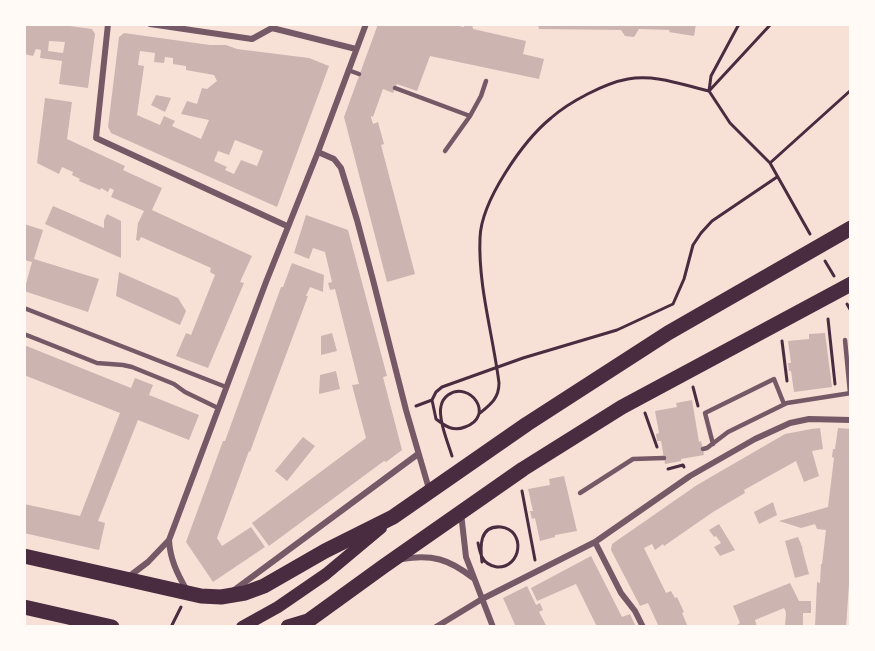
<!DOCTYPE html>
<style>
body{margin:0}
#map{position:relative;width:875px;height:651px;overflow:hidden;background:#f7e1d7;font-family:Roboto,sans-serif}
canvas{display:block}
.frame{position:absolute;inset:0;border:26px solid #fffaf5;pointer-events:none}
</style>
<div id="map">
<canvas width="875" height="651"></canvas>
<div class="frame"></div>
</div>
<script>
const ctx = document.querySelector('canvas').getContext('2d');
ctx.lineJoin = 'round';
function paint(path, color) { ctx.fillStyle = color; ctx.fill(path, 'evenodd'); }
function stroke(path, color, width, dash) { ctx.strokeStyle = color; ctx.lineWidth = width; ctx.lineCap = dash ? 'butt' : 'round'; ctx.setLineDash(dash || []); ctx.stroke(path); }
paint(new Path2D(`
 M24,24H55L92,29L95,34L88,88L59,84L62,61L40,58L41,50L36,49L33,56L24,54ZM49,41L65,42L63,53L48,51Z
 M378,24H449L464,27L465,24H472L473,29L526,41L523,54L544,59L539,79L430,56L417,91L397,84L393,93L383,89L373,117L371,116V117L373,124L378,122L384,144L381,145L415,274L387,282L344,117Z
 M538,24H696L694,36L669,32L670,30L639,29L634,37L625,36L621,30L539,29Z
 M124,33L210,45H226L237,49L309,58L329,66L277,207L111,133L108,127L119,37ZM140,51L155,53L154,62L164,63L165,57L173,58V64L186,66V70L214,75L217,81L207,89L202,88L197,104L187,101L181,114L209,120L201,139L172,126L175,121L164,116L160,125L137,115L144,66L138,65ZM235,140L263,151L257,166L241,160L234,174L225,170L227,167L214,161L218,151L229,155Z
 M156,95L171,98L165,112L151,105Z
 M45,98L72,102L67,139L125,166L123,170L162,188L152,210L252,256L240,282L244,283L208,368L176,356L186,333L191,335L215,275L210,272L211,268L141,237L139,241L136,240L138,223L144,211L111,197L114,190L110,188L108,192L101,188L100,190L79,181L80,179L72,175L73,172L62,167L59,174L37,163Z
 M53,206L104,228V220L107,214L121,221V258L45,224Z
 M306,215L348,230L387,376L383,377L402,450L386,462L384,461L269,546L252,523L366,438L352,385L359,384L335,289L330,290L328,283L332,282L325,252L313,248L309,259L294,253Z
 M24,224L43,230L34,259L99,279L88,312L24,291L32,262L24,260Z
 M292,263L324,275L323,292L310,287L306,296H308L262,419L250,452L249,451L217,538L222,546L251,527L265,547L213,582L186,542L223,441H225L281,287H283Z
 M119,272L178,298L186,311L180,325L116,296Z
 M332,333L337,351L321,355V336Z
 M825,333L832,387L794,392L791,371H789L788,363H791L788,341L809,339V334Z
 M24,345L131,388L135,378L153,385L149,395L199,415L189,440L138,420L98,521L105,523L99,550L24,533V504L80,516L120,413L24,375Z
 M336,371L340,389L319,394L320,375Z
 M692,400L699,442L701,441L704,455L681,459V461L665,464L661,441H657L656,434L659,433L655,411L677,407L676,403Z
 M820,428L823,449L812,451L819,476L804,482L796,461L744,490L745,493L713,512L664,546L663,544L655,550L652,544L644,548L666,593L671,591L675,598L677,597L684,612L682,613L688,627H659L648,603L640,606L611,550L612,544L697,485L785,434L811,429Z
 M838,428L851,429V556L846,627H815L817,582L820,583L821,564H822L826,530L817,529L815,524L801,528L779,521L828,507L834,458L832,457L833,449H835Z
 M303,437L315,446L287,481L275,471Z
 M564,476L577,531L555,535V537L540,541L535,518L532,519L530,511H533L528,489L550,485L549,479Z
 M773,502L777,515L759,524L754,512Z
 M719,524L735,550L720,556L714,547L721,543L716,536L714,537L709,530Z
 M798,537L803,549L802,548L809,574L795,578L785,541Z
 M591,556L622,617L630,614L636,627H608L607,625L597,627L576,584L537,601L531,588Z
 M790,583L799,601H811V613H803V627H785L786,612L784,608L755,620L757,627H734L740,623L733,606Z
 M527,586L536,605L540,603L543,610L539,612L547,627H516L503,598Z`), '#ccb4b1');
stroke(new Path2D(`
 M739,24L711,76L709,91L771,24
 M770,163L851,90
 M825,261L834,276
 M847,304L851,311
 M828,319L835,384
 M782,341L787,381
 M693,387L698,406
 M432,400L436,419C445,426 453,432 465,427C496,416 470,380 448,395C444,398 442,401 441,406C438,419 448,443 452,456
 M416,406L432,400L436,392L442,387L523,358L617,330L673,304L684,279L693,245L701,233L712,221L777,177
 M480,413C491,404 499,398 499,383C493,335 478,286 480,238C481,201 523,141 551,118C569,102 605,83 628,79C655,74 683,85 709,91L730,123L770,163L810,234
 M645,413L657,447
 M668,469L683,465L684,467
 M522,491L535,560
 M478,543C479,548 480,553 482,557C485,563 491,566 497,567C522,568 526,530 501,527C479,525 480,547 482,562
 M171,627L181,607`), '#4a2c40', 3);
stroke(new Path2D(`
 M348,70L359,74
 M395,88L470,116L445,151
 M470,116L481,96L486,81
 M24,308L226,387
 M24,334L97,363L123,365L132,367L174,384L185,392L218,408
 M845,340L850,393
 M713,444L705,413L774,379L784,404
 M703,449L707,448L728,432L787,403L851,393
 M580,493L633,459L664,458`), '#755966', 4.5);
stroke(new Path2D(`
 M108,24L96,138L287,226
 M150,24L252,39L272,28L356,49
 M318,152L334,159L341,168L357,220L373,280L406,410L429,489
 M461,513L466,557L493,627
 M169,540C170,559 177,573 186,589
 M595,542L621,593L635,611L643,627
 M402,559C432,554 449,559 473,578
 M127,578L148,562L169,540L266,282L318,152L366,24
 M233,591L418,454
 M436,627L482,599L595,542L690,476L755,439L790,423L809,419L851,420`), '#755966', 6);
stroke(new Path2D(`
 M242,627L278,607L326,574L381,528`), '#4a2c40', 12);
stroke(new Path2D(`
 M24,556L201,596L221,597L245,593L264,586L325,551L393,517L527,424L668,333L851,228
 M24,607L112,627
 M288,627L308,621L384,566L523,469L622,407L851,284`), '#4a2c40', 15);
</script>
